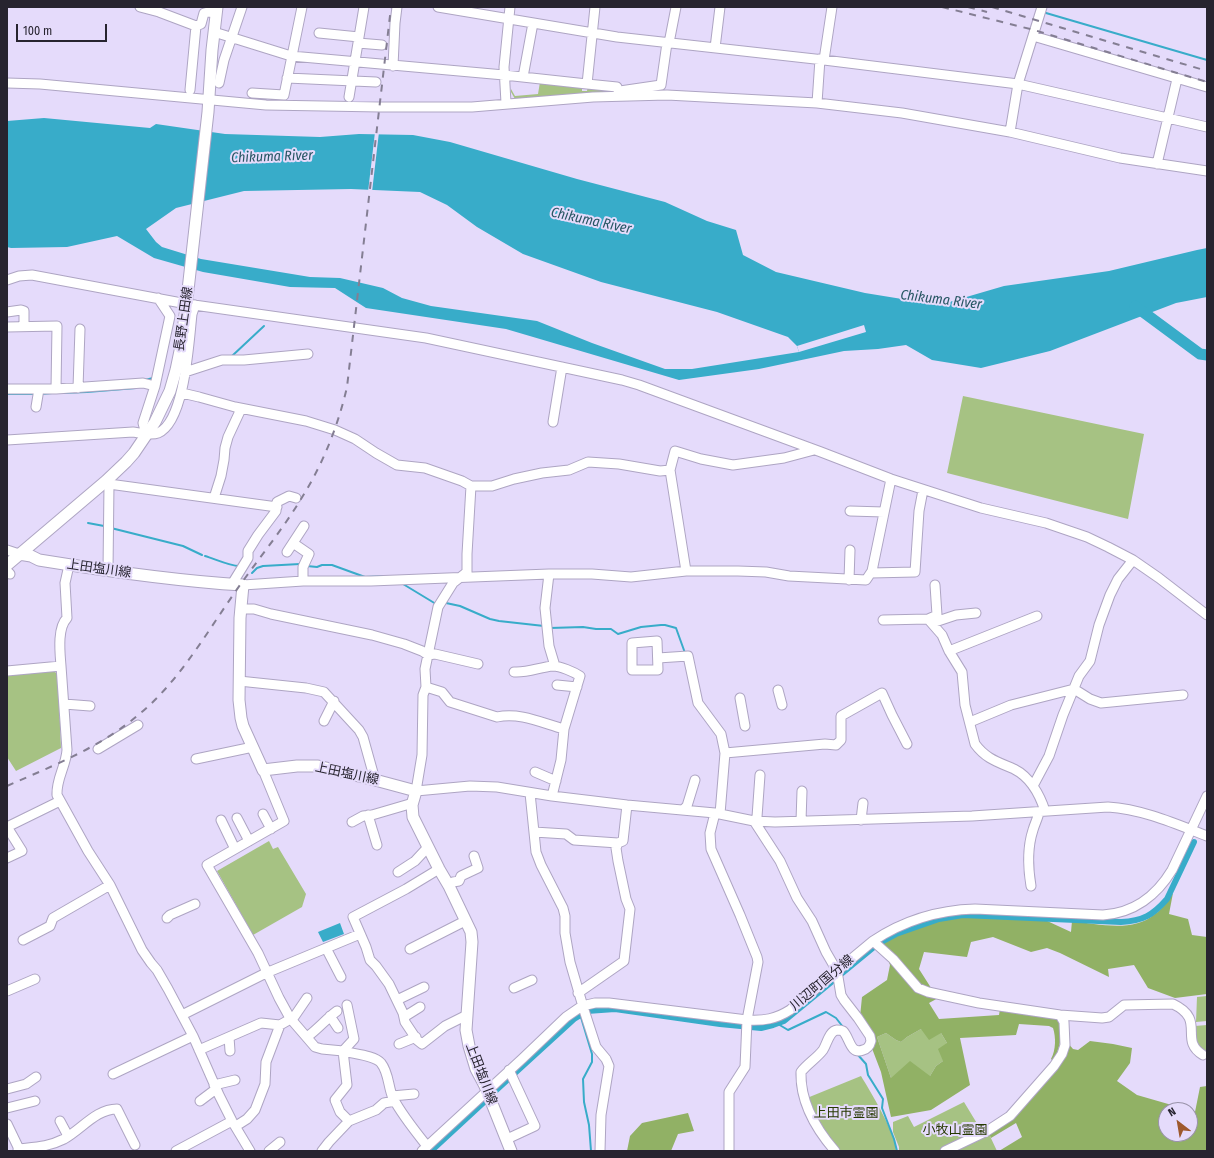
<!DOCTYPE html>
<meta charset="utf-8">
<style>
body{margin:0}
#map{position:relative;width:1214px;height:1158px;overflow:hidden;background:#e5dbfb;font-family:"Fira Sans Condensed",sans-serif}
canvas{display:block}
.frame{position:absolute;inset:0;border:8px solid #27242f;pointer-events:none}
.north{position:absolute;left:1158px;top:1102px;width:40px;height:40px;box-sizing:border-box;background:#e5dbfb;border:1px solid #9992a9;border-radius:50%;rotate:329deg;font-size:11px;font-weight:700;line-height:16px;text-align:center;color:#27242f}
.north::after{content:'';display:block;margin:auto;width:14px;height:18px;background:#9e592d;clip-path:polygon(50% 0,100% 100%,50% 72%,0 100%)}
.scale{position:absolute;left:16px;top:24px;width:91px;height:18px;box-sizing:border-box;border:2px solid #27242f;border-top:0;padding-left:5px;font-size:12px;line-height:14px;white-space:nowrap;color:#27242f;-webkit-text-stroke:3px #e5dbfb;paint-order:stroke}
</style>
<div id="map">
<canvas width="1214" height="1158"></canvas>
<div class="frame"></div>
<div class="north">N</div>
<div class="scale">100 m</div>
</div>
<script>
const ctx = document.querySelector('canvas').getContext('2d');
ctx.lineJoin = 'round';
function paint(path, color) { ctx.fillStyle = color; ctx.fill(path, 'evenodd'); }
function stroke(path, color, width, dash) { ctx.strokeStyle = color; ctx.lineWidth = width; ctx.lineCap = dash ? 'butt' : 'round'; ctx.setLineDash(dash || []); ctx.stroke(path); }
function drawText(font, color, halo, rows, align = 'center') {
  ctx.font = font + ' "Fira Sans Condensed","Noto Sans JP",sans-serif'; ctx.lineWidth = 4; ctx.setLineDash([]); ctx.textBaseline = 'middle'; ctx.strokeStyle = halo; ctx.fillStyle = color; for (const [text, x, y, turn = 0] of rows) {
    ctx.save(); ctx.translate(x, y); ctx.rotate((+turn || 0) * Math.PI / 180); ctx.textAlign = isNaN(turn) ? turn : align; if (halo) ctx.strokeText(text, 0, 0); ctx.fillText(text, 0, 0); ctx.restore();
  }
}
paint(new Path2D(`
 M540,82L582,86V91H587L588,86L613,89L606,93L515,99L511,92V89L515,96L538,94Z
 M963,396L1144,434L1128,519L947,473Z
 M53,671L58,674L61,748L16,771L7,757V674Z
 M269,841L273,849L278,847L306,894L302,907L253,935L217,871Z
 M1207,996V1021L1196,1022L1197,997Z
 M1207,1025V1051L1201,1050L1194,1039L1195,1026Z
 M921,1029L941,1033L947,1043L943,1061L936,1066L930,1076L891,1078L877,1037L886,1033L896,1040L901,1042L907,1037Z
 M861,1076C870,1091 897,1135 896,1151H840L821,1129L807,1098Z
 M964,1102L981,1130L989,1134L997,1151H899V1147L893,1132V1122L908,1116L914,1127Z`), '#a6c283');
paint(new Path2D(`
 M1173,893L1169,914L1188,919L1192,935L1207,937V994L1175,998L1148,988L1134,965L1108,969L1109,977L1060,953L1047,948L1031,952L993,937L971,942L967,957L924,952L919,969L933,991L940,997L929,1003L939,1019L999,1015L1000,1009L1056,1017C1065,1030 1060,1049 1053,1061L1051,1059C1056,1050 1056,1037 1053,1028L1049,1026L1019,1024L1016,1035L960,1038L970,1085L931,1110L891,1117L881,1072L860,1017L862,997L887,980L890,965L882,944L897,936L939,920L963,916H976L1045,920L1071,932L1072,921C1098,924 1133,933 1155,914C1163,909 1168,900 1173,893ZM921,1029L929,1040L941,1033L947,1043L938,1049L943,1061L936,1066L930,1076L910,1061L891,1078L877,1037L886,1033L896,1040L901,1042L907,1037Z
 M1090,1041L1113,1044L1132,1048L1130,1063L1117,1081L1137,1095L1189,1110H1166V1134H1190V1110L1195,1112L1200,1087L1207,1086V1151H999L1022,1137L1016,1123L991,1138L989,1134L1000,1126L1068,1043L1073,1049L1078,1050Z
 M688,1113L694,1131L678,1134L671,1151H627L630,1136L642,1123Z`), '#91b165');
paint(new Path2D(`
 M44,118L150,128L156,124L225,134L320,137L359,134L413,135L450,142L577,179L665,202L707,221L736,230L743,255L776,272L865,293L939,305L1004,286L1109,271L1197,250L1207,248V297L1176,303L1050,351L981,368L932,360L906,345L878,349L844,351L759,369L679,380L506,329L366,308L335,288L290,287L203,272L154,258L117,236L67,247L11,248L7,247V121ZM351,189L420,192L447,205L477,227L523,254L601,282L717,312L788,337L797,346L799,352L692,369H665L592,343L537,321L431,306L402,298L383,288L340,278L310,277L201,259L162,247L156,242L146,229L176,208L244,191Z
 M340,923L344,934L323,942L318,932Z`), '#38acc9');
paint(new Path2D(`
 M375,132H379L372,192H368Z
 M864,325L866,332L799,352L797,346Z`), '#e5dbfb');
stroke(new Path2D(`
 M1046,13L1207,60
 M232,356L264,326
 M145,380L153,378
 M59,393L87,392L136,388
 M7,394H36
 M41,394L52,393
 M88,523L104,526
 M111,528L183,546L202,555
 M205,556C215,559 230,566 239,566
 M307,566L317,567L322,565H332L365,577L389,576
 M252,573L257,568L263,566L300,564
 M403,584L436,604
 M446,603L460,606L490,619L499,621L544,626
 M550,628L583,627L596,629H611L618,634L641,627L661,625H665L676,628L685,653
 M580,1014L592,1054V1062L583,1079L584,1102L589,1125L591,1151
 M778,1024L788,1030L826,1012L836,1018L843,1027
 M858,1055L866,1064L868,1075L883,1099L882,1108L894,1139L897,1151`), '#38acc9', 2);
stroke(new Path2D(`
 M881,942L896,934L939,919L963,915L1121,922C1143,921 1153,915 1167,899L1194,842
 M493,1093L574,1019L587,1011L615,1009L720,1024L761,1028L773,1025L784,1021L874,947
 M431,1151L484,1102`), '#38acc9', 6);
stroke(new Path2D(`
 M1135,306L1200,354L1207,355`), '#38acc9', 11);
const minor = new Path2D(`
 M140,7L159,12L196,26L201,24L204,13L208,12L216,13
 M438,7L617,37L824,60L1018,84L1207,127
 M595,7L587,84L617,87
 M214,32L291,56L504,75L587,84
 M319,33L359,37
 M1033,36L1207,87
 M358,43L382,45
 M669,43L676,7
 M715,48L720,7
 M824,60L832,7
 M393,66L395,23L397,7
 M523,77L533,23
 M287,78L376,82
 M7,83L40,84L266,105L380,107H472L593,97L667,95L817,103L902,113L1010,132L1120,158L1207,171
 M219,83L224,60L242,7
 M190,90L196,26
 M252,93L284,95L302,7
 M618,93L620,91L661,85L667,43
 M349,97L364,7
 M506,103L504,67L510,7
 M817,103L820,59
 M1010,132L1018,84L1042,7
 M1157,164L1177,79
 M7,280L19,276L32,275L187,304L426,338L622,380L639,385L821,452L891,479L981,508L1046,523L1087,537L1108,547L1133,560L1159,578L1207,615
 M7,312L21,310L24,311V326
 M7,327L57,326L56,389
 M185,372L222,360H244L308,354
 M78,388L80,329
 M7,389H56L143,383L155,386
 M182,393L199,397L235,407L306,421L335,430L355,439L376,453L397,465L425,468L462,481L471,486H492L514,479L542,473L569,470L588,462L619,464L660,471L670,470L675,451L701,459L733,465L784,458L814,450
 M36,407L39,389
 M553,422L562,367
 M146,434L143,423L155,386L170,316L158,298
 M7,440L133,432C140,433 151,436 158,433C185,422 189,340 192,314L195,305
 M670,470L686,571
 M106,481L109,484L108,570
 M109,484L277,507
 M471,486L467,554V572L453,583L438,607L425,669L426,687L423,695L422,755L416,791L470,786L497,787L552,796L627,805L715,813L754,821L775,822L972,816L1108,807C1142,809 1176,824 1207,836
 M214,498L221,476L224,460L225,448L228,437L241,409
 M850,511L884,512
 M293,543L309,554L303,567V581
 M7,550L19,554
 M287,552L304,526
 M7,571L10,574
 M871,573L915,572L919,511L923,490
 M549,574L545,608L549,646L555,666
 M849,580L850,550
 M232,584L248,558V551L258,535L276,511L277,502L289,496L296,498
 M243,585L303,581H371L549,574H592L631,577L686,571H738L766,572L789,576L866,580L872,571L891,479
 M241,609H254L271,614L372,635L404,644L422,651L428,655L435,654L478,664
 M928,619L937,615L935,585
 M883,620L928,619L942,635L949,651L962,672L965,705L975,744C986,759 998,762 1014,769C1030,777 1040,795 1045,811
 M932,623L956,615L976,613
 M657,641L658,670H632V643Z
 M949,651L1037,616
 M658,658L688,656L698,703L721,734L725,753L720,814
 M61,666C60,653 57,628 67,618L65,583L69,565
 M7,671L61,666L67,750C66,766 56,779 57,795L88,851L110,885L142,950L151,963L157,970L168,989L193,1036L219,1095L232,1121L250,1151
 M514,672C528,673 540,667 553,666C560,666 574,672 580,676L564,729L561,760L552,796
 M239,681L306,688L324,692L359,730L363,737L375,780
 M557,685L577,687
 M426,687L442,692L450,702L497,717C520,712 542,723 564,729
 M778,690L782,705
 M740,698L745,726
 M64,704L90,706
 M324,721L334,701
 M970,722L1011,705L1074,689L1090,699L1101,703L1183,695
 M98,749L138,725
 M725,753L825,744L836,745L841,740V716L882,693L892,715L907,744
 M196,759L253,747
 M263,770L284,821L207,865L258,953L279,998L290,1018L315,1047L322,1049L343,1051L347,1085L335,1100L340,1112L349,1121L329,1142L322,1151
 M535,772L556,781
 M760,775L757,817L754,821L780,861L797,898L812,921L826,952L837,971L841,995L844,1000L858,1018L870,1036L871,1041C870,1045 868,1049 863,1050C850,1055 850,1038 843,1031C841,1030 838,1030 837,1030C829,1031 827,1044 823,1050C817,1058 807,1064 801,1072C800,1102 816,1129 835,1151
 M1033,786L1049,756L1063,715L1079,676L1090,661L1099,625L1110,595L1118,579L1133,560
 M530,793L536,852L541,865L563,908L565,916V933L570,962L584,1010L596,1047L606,1059L609,1066L601,1115L600,1151
 M683,810L687,806L695,780
 M715,813L710,833L711,849L740,915L757,957L758,962L747,1020L745,1067L729,1092V1151
 M263,814L271,829
 M368,815L377,845
 M237,818L249,841
 M221,820L235,849
 M861,820L863,803
 M801,821L802,791
 M352,822L363,816L372,815L413,803
 M7,827L60,801
 M7,827L22,851L7,858
 M534,832L566,834L574,840L618,843L623,841L627,805
 M439,869L406,889L353,917L366,947L370,960L376,966L389,984L403,1013L405,1022L417,1040L422,1044L445,1026L467,1015
 M398,872L415,861L428,847
 M449,886L453,882L459,881L461,876L478,868L474,856
 M1031,886C1028,868 1027,848 1033,830C1035,823 1038,818 1039,812
 M167,918L170,915L195,904
 M23,940L50,926L53,918L110,885
 M873,941L893,959L918,988L928,992L979,1003L1060,1015L1102,1018L1109,1017L1124,1005L1173,1004C1207,1020 1178,1040 1203,1055
 M326,948L341,977
 M410,949L465,921
 M514,988L532,980
 M7,991L35,979
 M578,993L624,961L630,909L626,899L618,861L616,848L618,843
 M397,1000L424,987
 M182,1015L266,973L360,934
 M330,1016L338,1028
 M404,1017L420,1007
 M229,1037L230,1051
 M307,1037C318,1029 326,1019 337,1011
 M399,1044L416,1037
 M199,1050L261,1023L280,1025L294,1017L307,998
 M343,1051C353,1054 374,1055 381,1063C389,1073 388,1087 393,1098C402,1115 415,1131 427,1146
 M343,1051L354,1039L347,1005
 M113,1074L193,1036
 M214,1085L235,1080
 M7,1089L26,1084L36,1077
 M392,1096L414,1094
 M200,1101L216,1089
 M7,1108L35,1101
 M60,1121L68,1136
 M349,1121L376,1110L384,1103L395,1101
 M7,1124L20,1151
 M236,1126L247,1119L255,1110L265,1084L266,1062L280,1025
 M507,1139L535,1126L509,1070
 M18,1149C36,1147 48,1147 64,1139C82,1129 96,1109 117,1109L135,1145
 M176,1151L232,1121
 M269,1151L280,1142
 M422,1151L522,1059L566,1017L582,1006L595,1003H609L747,1020C764,1021 776,1019 790,1010L873,941C903,921 939,910 975,909L1103,915C1134,913 1157,895 1172,870L1207,796
 M945,1151L987,1131L1010,1116L1054,1066L1062,1054L1065,1045L1064,1022L1060,1015`);
const major = new Path2D(`
 M19,554L31,556L39,560C107,571 175,581 243,585L240,618L239,700L241,718L243,726L263,770L297,766H318L375,780L416,791L412,805L413,817L439,869L449,886L471,932L472,942L466,1030L469,1046L476,1069L485,1086L511,1151
 M7,565L106,481L126,462L134,453L155,422L170,391L176,370L181,346L187,299L208,112L212,50L217,7`);
stroke(minor, '#aea5c3', 11);
stroke(major, '#aea5c3', 13);
stroke(minor, '#fff', 9);
stroke(major, '#fff', 11);
stroke(new Path2D(`
 M942,7L1034,30L1207,82
 M968,7L987,12
 M992,7L1207,71
 M7,786C52,766 99,748 137,716C177,684 204,637 233,595C255,563 281,532 301,499C323,464 338,426 347,387L391,7`), '#847e93', 2, [7, 7]);
drawText('13px', '#27242f', '#e5dbfb', [
 ["長野上田線",184,319,-82],
 ["上田塩川線",99,569,8],
 ["上田塩川線",347,774,12],
 ["川辺町国分線",822,983,-40],
 ["上田塩川線",481,1074,69]
]);
drawText('13px', '#263900', '#e5dbfb', [
 ["上田市霊園",846,1113],
 ["小牧山霊園",955,1130]
]);
drawText('italic 14px', '#275663', '#e5dbfb', [
 ["Chikuma River",272,157,-2],
 ["Chikuma River",591,221,12],
 ["Chikuma River",941,300,7]
]);
</script>
